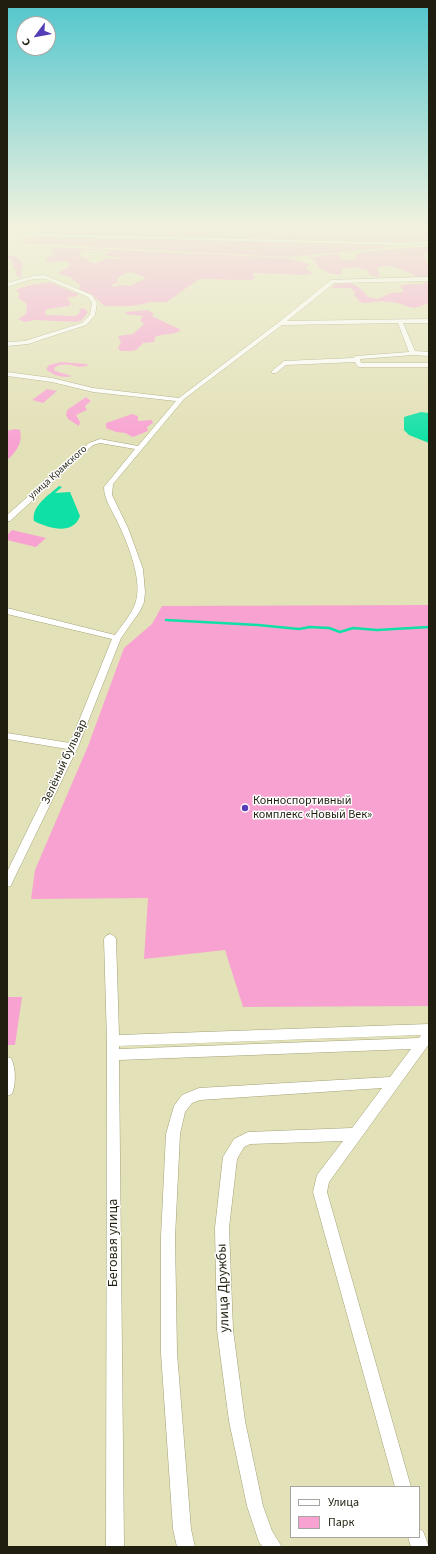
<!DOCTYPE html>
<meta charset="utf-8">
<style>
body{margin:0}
#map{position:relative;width:436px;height:1554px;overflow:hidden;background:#e3e1b7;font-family:"Source Sans 3",sans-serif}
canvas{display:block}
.frame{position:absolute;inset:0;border:8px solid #201f0f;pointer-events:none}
.legend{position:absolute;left:290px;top:1486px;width:130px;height:52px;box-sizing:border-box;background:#fff;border:1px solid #a6a59f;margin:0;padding:5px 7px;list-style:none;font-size:12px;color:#201f0f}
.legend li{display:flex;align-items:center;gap:8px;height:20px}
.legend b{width:20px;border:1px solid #a6a59f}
.north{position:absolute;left:16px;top:16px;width:40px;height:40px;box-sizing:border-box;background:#fff;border:1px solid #a6a59f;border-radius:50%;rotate:238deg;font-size:11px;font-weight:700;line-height:16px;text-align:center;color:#201f0f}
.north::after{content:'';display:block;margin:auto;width:14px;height:18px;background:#543db5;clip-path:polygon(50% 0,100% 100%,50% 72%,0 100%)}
</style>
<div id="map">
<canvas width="436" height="1554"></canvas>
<div class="frame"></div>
<ul class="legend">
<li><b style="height:5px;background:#fff"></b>Улица</li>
<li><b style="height:11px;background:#f8a2d2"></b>Парк</li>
</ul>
<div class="north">С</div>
</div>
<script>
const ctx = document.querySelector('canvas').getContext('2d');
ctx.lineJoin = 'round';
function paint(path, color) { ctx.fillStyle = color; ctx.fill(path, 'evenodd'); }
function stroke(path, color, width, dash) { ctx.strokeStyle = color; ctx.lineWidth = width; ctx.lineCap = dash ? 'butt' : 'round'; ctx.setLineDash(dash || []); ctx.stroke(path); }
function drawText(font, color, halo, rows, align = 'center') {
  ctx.font = font + ' "Source Sans 3",sans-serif'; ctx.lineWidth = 3; ctx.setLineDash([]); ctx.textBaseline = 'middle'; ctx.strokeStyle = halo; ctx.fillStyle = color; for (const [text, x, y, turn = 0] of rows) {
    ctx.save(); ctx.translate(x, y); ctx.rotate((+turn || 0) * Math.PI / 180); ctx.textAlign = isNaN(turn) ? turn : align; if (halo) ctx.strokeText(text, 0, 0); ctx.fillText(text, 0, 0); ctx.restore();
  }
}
paint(new Path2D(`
 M37,225H429V241L392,244L383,248L288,257L23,243V239L33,237L41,238L44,234L38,231Z
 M429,246V252L423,255L427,260L426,262L429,265V277H415C409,270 408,274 402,270C394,266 386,264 377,268L380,276L378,277L370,275L367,270L354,267L341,269L342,273L339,275L329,273L318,267L316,261L310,259L317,256L339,254L341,259C346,260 352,261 356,258V255L362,252Z
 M53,247L288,258L307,263L309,265L306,269L314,273L306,275L252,273L255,279L249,280L199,279L167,302H151L133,306H107L103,305C96,296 88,294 79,289L80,285L70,277L59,274V272L66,269L71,264C63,259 56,263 47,262L46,260L48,257L55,254L50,248ZM91,250L111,251L104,255L125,259L105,258C100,262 95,266 88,261L89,259L80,256L81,251ZM129,272L134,273L146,278L130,286L121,285L112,287V285L118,282L117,278Z
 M7,256C14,255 22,259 23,266L21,271L22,278L16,275L17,271L13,268L14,264Z
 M50,282L78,294L77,296L67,298L71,304L69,306L48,309L45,311L46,315L76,316L80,312L79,309L84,308L88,312L82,320L78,322L35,320L25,322L18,319L26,314L27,304L18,298L20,294L16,290C28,284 37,285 50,282Z
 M429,282V301L427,304L415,308L409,307L398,303L383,301L363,303L358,301L359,299L354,296L355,292L350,288H332L334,285C351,280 358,284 368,297L378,299L390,293L404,292L400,286L407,284H422Z
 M148,310L154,314L152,316L181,330C174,336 163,333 155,337L154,342L143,343L136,350L131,351H121L118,348L121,342L118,336L133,334L144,324L140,320L143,316L125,314L127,312Z
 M61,362L87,364L88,365C78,371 65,359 54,368L55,371L72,376C64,379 52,375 46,369L49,365Z
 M47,389L57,391L43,403L32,400Z
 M86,397L91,401L85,406L87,410L76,415L80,422L79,426L68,419L66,415L67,410Z
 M132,414L138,416V421L152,420L153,423L147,427L148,431L133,437L125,433L116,432L106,428V423Z
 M15,429L20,430C23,442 16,453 7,460V431Z
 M12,530L46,538L36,547L7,540V535Z
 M429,605V1006L243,1007L225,950L144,959L148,898L31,899L35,870L88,746L124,648L152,624L162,606Z
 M7,997H22L15,1045H7Z`), '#f8a2d2');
paint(new Path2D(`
 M421,412L429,413V443L409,435L404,430V417Z
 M59,486L62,487L55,493L70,492L80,516C73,536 48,528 34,521C31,506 49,495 59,486Z`), '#0fe0a5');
stroke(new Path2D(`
 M166,620L258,625L299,629L310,627L329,628L340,632L353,628L377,630L429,627`), '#0fe0a5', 2.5);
const minor = new Path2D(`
 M7,225H14L40,234L407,243L429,241V243L407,245L40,236Z
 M44,275L92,295L97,303L95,315L86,325L28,344L7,346V342L25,341L82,323L90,315L92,303L88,297L49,280C35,276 20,283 7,287V283L33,276Z
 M429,277V281L334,283L287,321L429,319V323H403L415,351L429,352V356L413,355L360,359L361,363H429V367H359L357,366L355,362L286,365L276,373H272V371L284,361L353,358L356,356L409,352L398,323L282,325L184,399L113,484L112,495L128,528L143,569L145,592L144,602L140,611L121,638L78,747L12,883L11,886L7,887V872L67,749L7,739V733L70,743L112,639L7,614V608L115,635C122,625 131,615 135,604C144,582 127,541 117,521C112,510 104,499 104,487L135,449L100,443L93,445L10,521H7V515L89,443L100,439L138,446L176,401L93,392L52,382L7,376V372L52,378L93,388L179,398L279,322L331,280Z
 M110,934L114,936L116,939L119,1035L429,1024V1044L329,1182L327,1192L411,1487H395L313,1192L317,1175L343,1141L250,1144L244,1147L237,1159L229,1228L233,1330L245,1421L263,1506L272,1531L282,1547H263L259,1542L247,1506L229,1421L217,1330L215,1228L223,1157L234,1139L248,1132L352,1128L382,1088L200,1100L192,1103L185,1112L180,1134L175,1237L177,1353L191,1529L195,1547H177L173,1529L161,1353V1237L166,1134L174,1106L182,1095L199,1088L390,1077L411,1049L119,1060L124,1547H106L107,1041L104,939L106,936ZM421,1035L419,1038L119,1049V1046Z
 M7,1057L11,1058C16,1068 16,1084 12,1094L7,1096Z
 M419,1529L423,1531L429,1547H411L408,1537H419Z`);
stroke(minor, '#a3a179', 1);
paint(minor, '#fff');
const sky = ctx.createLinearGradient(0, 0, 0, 443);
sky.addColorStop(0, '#51c6cd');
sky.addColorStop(0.51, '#f2f2df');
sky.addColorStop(1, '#f2f2df00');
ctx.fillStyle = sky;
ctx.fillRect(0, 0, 436, 443);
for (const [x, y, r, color] of [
 [245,808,4,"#543db5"]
]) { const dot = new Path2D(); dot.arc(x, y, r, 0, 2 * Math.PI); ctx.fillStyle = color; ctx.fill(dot); stroke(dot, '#fff', 1.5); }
drawText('10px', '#201f0f', '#fff', [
 ["улица Крамского",58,473,-42]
]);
drawText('12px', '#201f0f', '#fff', [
 ["Зелёный бульвар",65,762,-65]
]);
drawText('12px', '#201f0f', '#fff', [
 ["Конноспортивный",253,801],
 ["комплекс «Новый Век»",253,815]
], 'left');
drawText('14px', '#201f0f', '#fff', [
 ["Беговая улица",114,1243,-90],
 ["улица Дружбы",224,1288,-92]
]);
</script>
